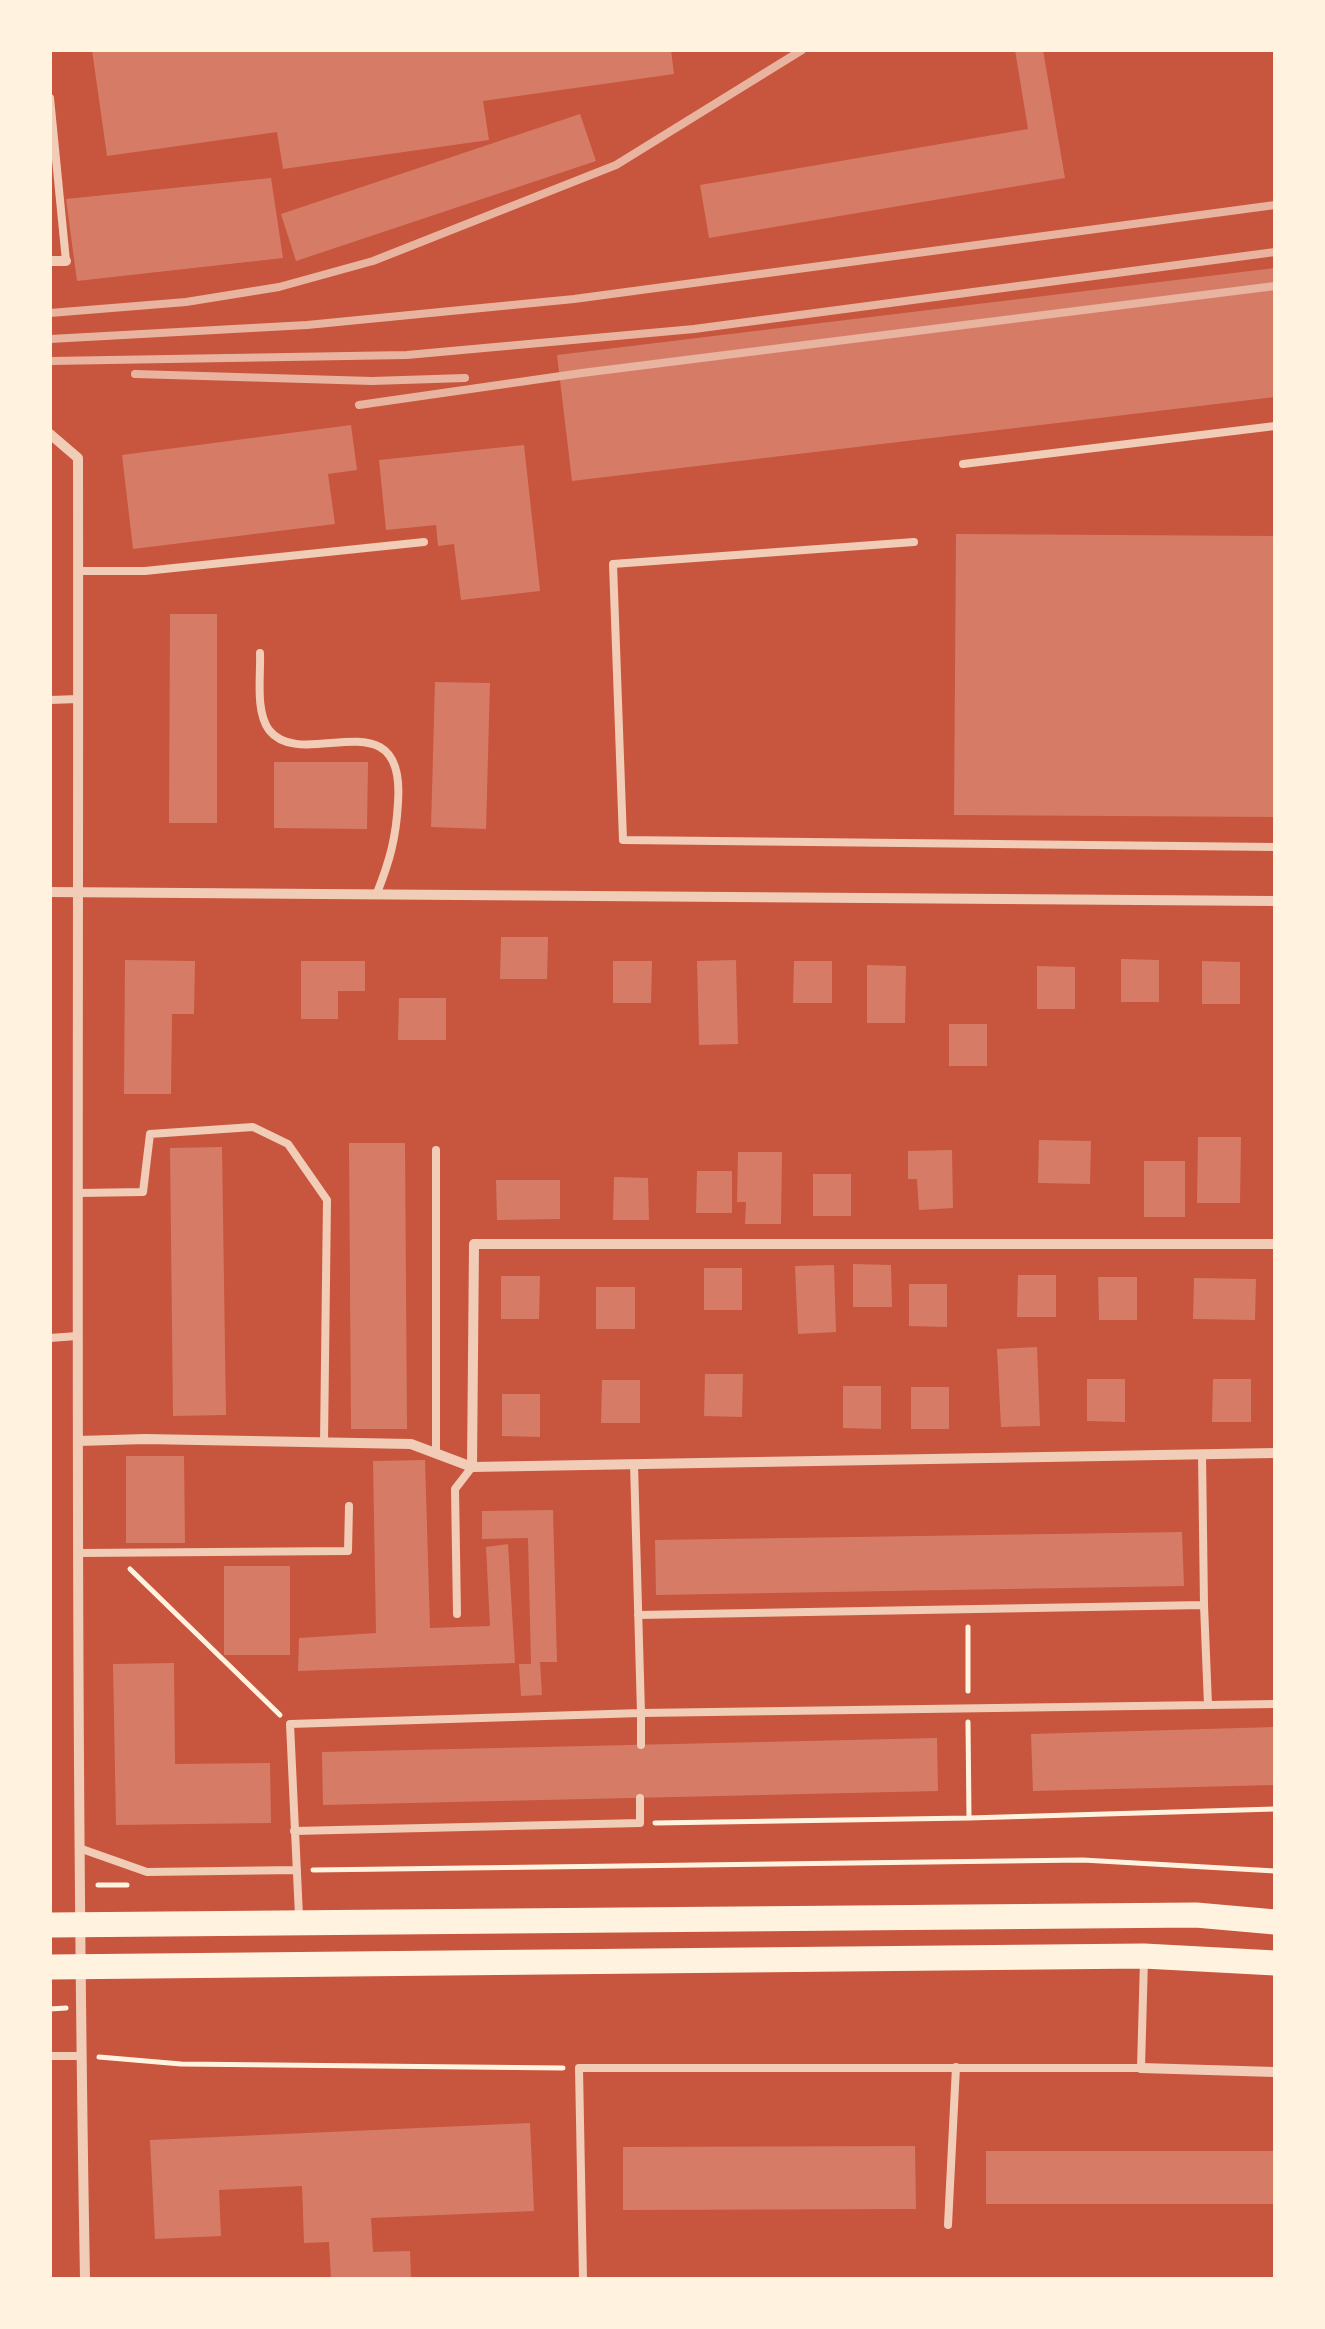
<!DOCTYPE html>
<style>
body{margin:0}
#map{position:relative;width:1325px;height:2329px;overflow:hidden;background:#c8553d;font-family:"Roboto Condensed",sans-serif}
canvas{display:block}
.frame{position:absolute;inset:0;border:52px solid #fff3e0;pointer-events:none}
</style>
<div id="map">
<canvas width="1325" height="2329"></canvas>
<div class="frame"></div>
</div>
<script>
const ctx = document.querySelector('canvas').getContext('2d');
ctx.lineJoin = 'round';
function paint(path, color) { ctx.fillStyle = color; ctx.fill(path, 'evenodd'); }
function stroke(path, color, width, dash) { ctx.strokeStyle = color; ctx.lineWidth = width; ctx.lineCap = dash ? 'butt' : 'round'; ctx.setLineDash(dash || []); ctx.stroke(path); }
paint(new Path2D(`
 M92,50H671L674,74L483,101L489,140L283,169L277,132L107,156Z
 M1015,50H1043L1065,178L709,238L700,185L1028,129Z
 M580,114L596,161L296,261L281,214Z
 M271,178L283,258L77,281L66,199Z
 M1275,268V397L572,481L557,355Z
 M351,425L357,470L328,474L335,524L133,549L122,455Z
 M524,445L540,591L461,600L454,544L438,546L436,525L386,530L379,460Z
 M956,534L1275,536V817L954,815Z
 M170,614H217V823H169Z
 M435,682L490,683L486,829L431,827Z
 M274,762H368L367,829L274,828Z
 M501,937H548L547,979H500Z
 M1121,959L1159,960V1002H1121Z
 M125,960L195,961L194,1014H172L171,1094H124Z
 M736,960L738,1044L699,1045L697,961Z
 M301,961H365V991H338V1019H301Z
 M613,961H652L651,1003H613Z
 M794,961H832V1003H793Z
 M1202,961L1240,962V1004H1202Z
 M867,965L906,966L905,1023H867Z
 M1037,966L1075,967V1009H1037Z
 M399,998H446V1040H398Z
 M949,1024H987V1066H949Z
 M1198,1137H1241L1240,1203H1197Z
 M1039,1140L1091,1141L1090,1184L1038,1183Z
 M349,1143H405L407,1429H351Z
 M222,1147L226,1415L173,1416L170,1148Z
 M952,1150L953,1208L919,1210L917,1179H908V1151Z
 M738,1152H782L781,1224H745L746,1202H737Z
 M1144,1161H1185V1217H1144Z
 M697,1171H732V1213H696Z
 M813,1174H851V1216H813Z
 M614,1177L648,1178L649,1220H613Z
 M496,1180H560V1219L497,1220Z
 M853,1264L891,1265L892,1307H853Z
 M834,1265L836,1332L798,1334L795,1266Z
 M704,1268H742V1310H704Z
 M1018,1275H1056V1317H1017Z
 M501,1276H540L539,1319H501Z
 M1098,1277H1137V1320H1099Z
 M1194,1278L1256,1279L1255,1320L1193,1319Z
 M909,1284H947V1327L909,1326Z
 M596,1287H635V1329H596Z
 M1037,1347L1040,1426L1001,1427L997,1349Z
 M705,1374H743L742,1417L704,1416Z
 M1087,1379H1125V1422L1087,1421Z
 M1213,1379H1251V1422H1212Z
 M602,1380H640V1423H601Z
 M843,1386H881V1429L843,1428Z
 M911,1387H949V1429H911Z
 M502,1394H540V1437L502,1436Z
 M126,1456H184L185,1543H126Z
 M425,1460L430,1628L490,1626L486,1547L508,1544L515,1663L298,1671L299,1638L376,1633L373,1461Z
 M553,1510L557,1662H540L542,1695L521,1696L519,1664H531L528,1538L482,1539V1511Z
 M1182,1532L1184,1586L656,1595L655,1540Z
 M224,1566H290V1655H224Z
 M174,1663L175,1764L270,1763L271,1823L116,1825L113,1664Z
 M1275,1727V1785L1033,1791L1031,1734Z
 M937,1738L938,1791L323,1805L322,1752Z
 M530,2123L534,2211L371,2218L373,2252L410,2251L411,2279H331L329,2242L304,2243L302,2186L219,2190L221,2236L155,2239L150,2140Z
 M915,2146L916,2209L623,2210V2147Z
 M986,2151H1275V2204H986Z`), '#d67c66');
stroke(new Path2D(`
 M130,1569L280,1715
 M968,1691V1627
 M969,1818L1275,1809
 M655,1823L969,1818L968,1722
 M313,1870L1083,1860L1275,1871
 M98,1885H127
 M50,2009L66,2008
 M99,2057L181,2064L563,2068`), '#fff3e0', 5);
stroke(new Path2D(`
 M50,98L66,261
 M963,464L1275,426
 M914,542L613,564L623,840L1275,847
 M78,571H145L424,542
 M260,653C261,675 255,711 269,730C303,774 406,693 398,803C396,838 390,860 377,893
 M50,700L78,699
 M436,1150V1453
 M79,1193L143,1192L150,1134L253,1127L288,1144L327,1200L324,1442
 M50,1338L77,1336
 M1202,1454L1204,1605
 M634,1464L641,1713L1208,1705L1204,1605L638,1615
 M79,1553L348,1551L349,1506
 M457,1614L455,1489L472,1467
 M1208,1705L1275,1704
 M294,1831L640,1823V1798
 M79,1848L147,1872L297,1870
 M299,1916L290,1724L641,1713V1745
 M50,2056H81
 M948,2225L956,2067
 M583,2279L579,2068H1141L1144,1960`), '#f1ccb7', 8);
stroke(new Path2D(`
 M50,261H66
 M50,434L78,458C79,1065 74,1672 85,2279
 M50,892L1275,901
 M79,1441L145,1439L411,1444L472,1467L1275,1453
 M472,1467L474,1244H1275
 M1141,2068L1275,2072`), '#f1ccb7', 10);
stroke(new Path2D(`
 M50,1925L1196,1915L1275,1922
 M50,1967L1144,1956L1275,1963`), '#fff3e0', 25);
stroke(new Path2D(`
 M50,313L186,302L279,287L373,261L616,165L802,50
 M50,339L307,325L574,299L1275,205
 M50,361L407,355L694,329L1275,252
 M135,374L372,381L465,378
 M359,405L582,373L1275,286`), '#e9b49f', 8);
</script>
